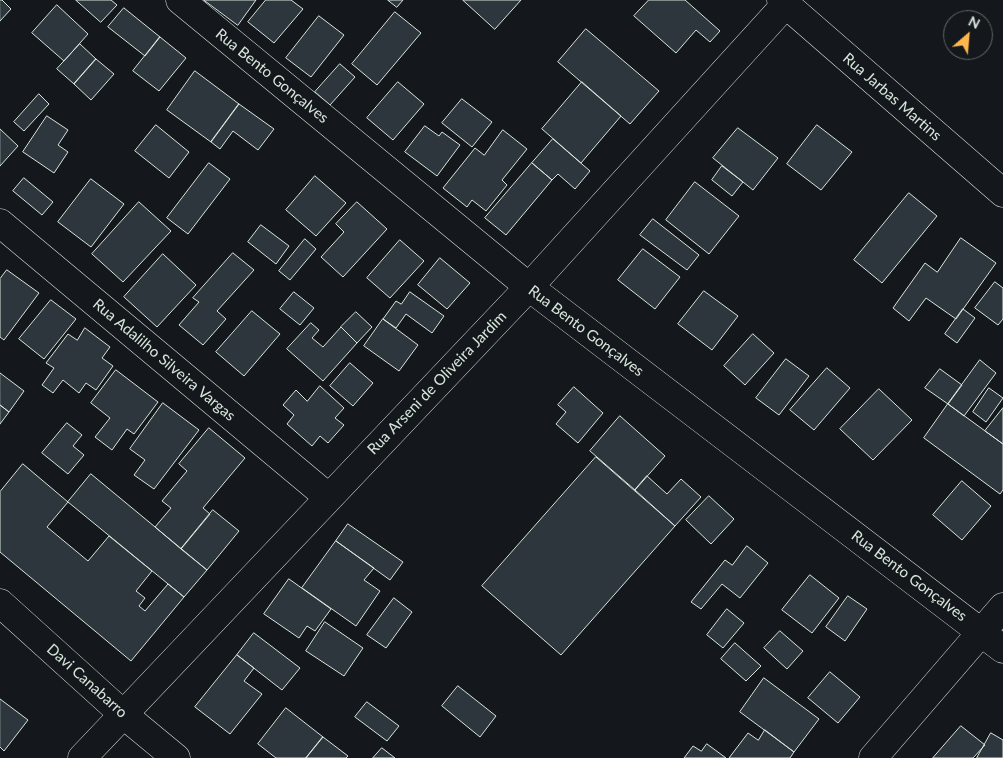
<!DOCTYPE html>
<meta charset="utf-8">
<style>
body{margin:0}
#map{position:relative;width:1003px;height:758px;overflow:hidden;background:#14181c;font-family:Lato,sans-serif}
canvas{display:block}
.north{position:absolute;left:943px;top:10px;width:50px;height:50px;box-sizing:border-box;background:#14181c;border:1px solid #626a69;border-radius:50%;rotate:27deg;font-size:14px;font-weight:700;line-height:20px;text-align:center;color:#d8e6dc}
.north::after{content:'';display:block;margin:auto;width:18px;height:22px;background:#ffb74d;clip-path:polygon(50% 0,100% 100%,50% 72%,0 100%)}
</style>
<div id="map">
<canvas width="1003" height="758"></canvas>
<div class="north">N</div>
</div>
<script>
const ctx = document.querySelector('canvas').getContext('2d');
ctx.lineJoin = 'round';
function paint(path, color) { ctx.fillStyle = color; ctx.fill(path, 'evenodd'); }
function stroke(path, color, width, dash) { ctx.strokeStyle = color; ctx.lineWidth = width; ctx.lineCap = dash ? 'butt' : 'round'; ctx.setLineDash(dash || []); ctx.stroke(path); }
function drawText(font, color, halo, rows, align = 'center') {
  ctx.font = font + ' Lato,sans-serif'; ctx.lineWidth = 4; ctx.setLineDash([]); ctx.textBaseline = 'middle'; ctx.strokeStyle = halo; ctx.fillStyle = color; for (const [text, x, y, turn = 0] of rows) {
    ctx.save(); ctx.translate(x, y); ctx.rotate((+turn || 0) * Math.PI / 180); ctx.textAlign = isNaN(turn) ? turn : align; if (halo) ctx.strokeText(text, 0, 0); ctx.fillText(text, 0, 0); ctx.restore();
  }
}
const building = new Path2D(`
 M0,0H2L11,9L0,21Z
 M76,0H111L117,5L101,22Z
 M204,0H256L238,25Z
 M266,0H291L303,9L274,43L248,22Z
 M388,0H403L397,7Z
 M463,0H521L495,29Z
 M649,0H685L720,31L710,42L696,30L676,53L634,16Z
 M57,5L88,34L64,61L32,33Z
 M124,8L160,37L145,56L108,27Z
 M395,12L421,33L377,85L352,64Z
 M319,16L344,35L311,77L286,58Z
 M586,29L659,91L630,124L558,62Z
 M160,37L186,58L159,91L133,71Z
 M80,44L96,59L74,84L57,69Z
 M96,59L114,74L91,100L74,84Z
 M340,64L355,77L330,105L315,92Z
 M195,71L239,104L211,142L167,110Z
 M398,82L424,104L393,140L367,118Z
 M582,82L621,116L581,163L542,129Z
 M39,94L49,104L24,131L14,122Z
 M462,99L492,122L472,147L442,123Z
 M239,104L274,129L258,150L233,131L220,149L211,142Z
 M47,116L68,130L58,145L68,152L54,173L23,152Z
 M156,125L189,152L169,178L135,151Z
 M817,125L852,152L821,190L787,164Z
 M425,126L439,136L442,132L460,145L437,176L405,152Z
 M738,128L778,158L753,190L713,158Z
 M0,129L18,146L0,166Z
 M503,130L527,149L502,180L507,185L486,211L472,200L467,207L443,188L475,148L484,155Z
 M553,139L590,171L575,189L558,174L552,180L532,163Z
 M209,163L230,179L188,234L167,218Z
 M532,163L552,180L506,235L485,218Z
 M722,166L743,182L732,196L712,180Z
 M315,176L346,203L316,236L286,210Z
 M24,178L53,202L42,215L13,191Z
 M91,179L124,204L91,247L58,222Z
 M695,182L739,216L709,254L666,220Z
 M909,193L937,216L882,283L854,260Z
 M139,202L171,231L123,282L92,254Z
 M357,202L387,229L343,277L321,257L344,232L336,224Z
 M653,219L699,255L687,270L640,235Z
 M261,225L289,246L276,264L248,242Z
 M961,238L996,263L956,319L926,298L909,321L893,308L925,263L937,272Z
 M305,239L316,249L290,280L279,271Z
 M400,240L424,261L390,298L367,278Z
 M643,249L680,277L655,309L618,280Z
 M233,253L254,270L217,311L226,319L203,345L179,325L199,302L193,298Z
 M163,254L196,285L157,327L124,297Z
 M440,258L470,283L447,309L418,285Z
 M7,270L39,293L4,340L0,337V279Z
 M995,282L1003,288V319L998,325L975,308Z
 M704,291L738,316L712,350L678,324Z
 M294,292L314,308L300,325L280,309Z
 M410,292L444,316L432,333L406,314L396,328L383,319L396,301L401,304Z
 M51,300L76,319L44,359L19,339Z
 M963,309L975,318L957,343L945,334Z
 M252,311L280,334L244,376L216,352Z
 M356,312L372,327L357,343L341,327Z
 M383,319L418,345L399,371L364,346Z
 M311,323L319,330L312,338L323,347L341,327L357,343L323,381L287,349Z
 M85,328L110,347L102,358L113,366L96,390L86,383L79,393L63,380L53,393L42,385L54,368L46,363L68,334L77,340Z
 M753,334L774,353L745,385L724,366Z
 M786,359L809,376L779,415L756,398Z
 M980,360L996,373L964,416L948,404Z
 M350,363L373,383L353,406L330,386Z
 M827,368L850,388L814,430L790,410Z
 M940,369L962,385L948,404L925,388Z
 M116,370L158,402L134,434L127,429L112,450L95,437L110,418L91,403Z
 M0,373L24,391L9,412L0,405Z
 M320,386L344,408L335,418L344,425L328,443L320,436L312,446L287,424L294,415L283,405L296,390L307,401Z
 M574,387L603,413L578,443L556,424L566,412L558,405Z
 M989,388L1003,398L986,422L973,412Z
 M879,389L912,420L873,460L840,429Z
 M163,403L199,430L154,489L134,475L145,460L130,449Z
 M948,404L1003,444V490L1000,494L924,438Z
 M0,405L9,412L0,424Z
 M1003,408V444L985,431Z
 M620,416L665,456L635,490L590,451Z
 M67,423L82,435L73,446L84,455L68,474L42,453Z
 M209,428L245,458L203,508L210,514L181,549L155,527L171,508L162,501L187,471L179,464Z
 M596,457L675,526L561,655L482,586Z
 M23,464L68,502L47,527L88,561L109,536L152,571L136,591L145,598L139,606L145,611L168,584L184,597L131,661L0,552V492Z
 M91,474L207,570L184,597L68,502Z
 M647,476L667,494L681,479L701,497L675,526L635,490Z
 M962,481L991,506L962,540L933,515Z
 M709,496L734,519L711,544L686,520Z
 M213,510L239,531L207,570L181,549Z
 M348,524L403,562L390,580L336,541Z
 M336,541L374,568L364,580L380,591L356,626L302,588Z
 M747,546L768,563L740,598L722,584L701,609L691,602L725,560L732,565Z
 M810,575L839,598L812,633L782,610Z
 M289,579L331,609L315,631L307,626L299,638L264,614Z
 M848,596L867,609L845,641L826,627Z
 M394,598L412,612L386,648L367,635Z
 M727,609L744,623L723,648L707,635Z
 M325,622L363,648L344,676L306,651Z
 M780,631L803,651L787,669L764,648Z
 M254,633L300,668L282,690L237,655Z
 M735,643L761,666L746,681L721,659Z
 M237,655L254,668L244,681L262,694L230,734L195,707Z
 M830,672L860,697L838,723L808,698Z
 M764,678L819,719L794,752L740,712Z
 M458,686L496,716L480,737L442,706Z
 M0,699L28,720L4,751L0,747Z
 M367,702L399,726L387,741L355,717Z
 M286,708L323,737L306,758H276L258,744Z
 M961,726L985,745L973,758H933Z
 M765,730L794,752L790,758H729L748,733L758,740Z
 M991,733L1003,740V758H977Z
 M323,737L348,756L346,758H306Z
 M707,744L726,758H684L693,746L701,751Z
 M382,748L395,758H373Z`);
paint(building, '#2c363c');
stroke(building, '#d8e6dc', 1);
const minor = new Path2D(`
 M180,0L529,287L1003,649
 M781,0L1003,193
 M0,223L328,497
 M0,603L124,715L176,758
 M82,758L529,287L786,4
 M873,758L1003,607`);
stroke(minor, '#d8e6dc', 29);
stroke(minor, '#14181c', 28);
drawText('15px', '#d8e6dc', '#14181c', [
 ["Rua Bento Gonçalves",272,76,39],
 ["Rua Jarbas Martins",892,97,41],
 ["Rua Bento Gonçalves",586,331,37],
 ["Rua Adalilho Silveira Vargas",164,360,40],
 ["Rua Arseni de Oliveira Jardim",437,383,-46],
 ["Rua Bento Gonçalves",909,576,37],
 ["Davi Canabarro",87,681,42]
]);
</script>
